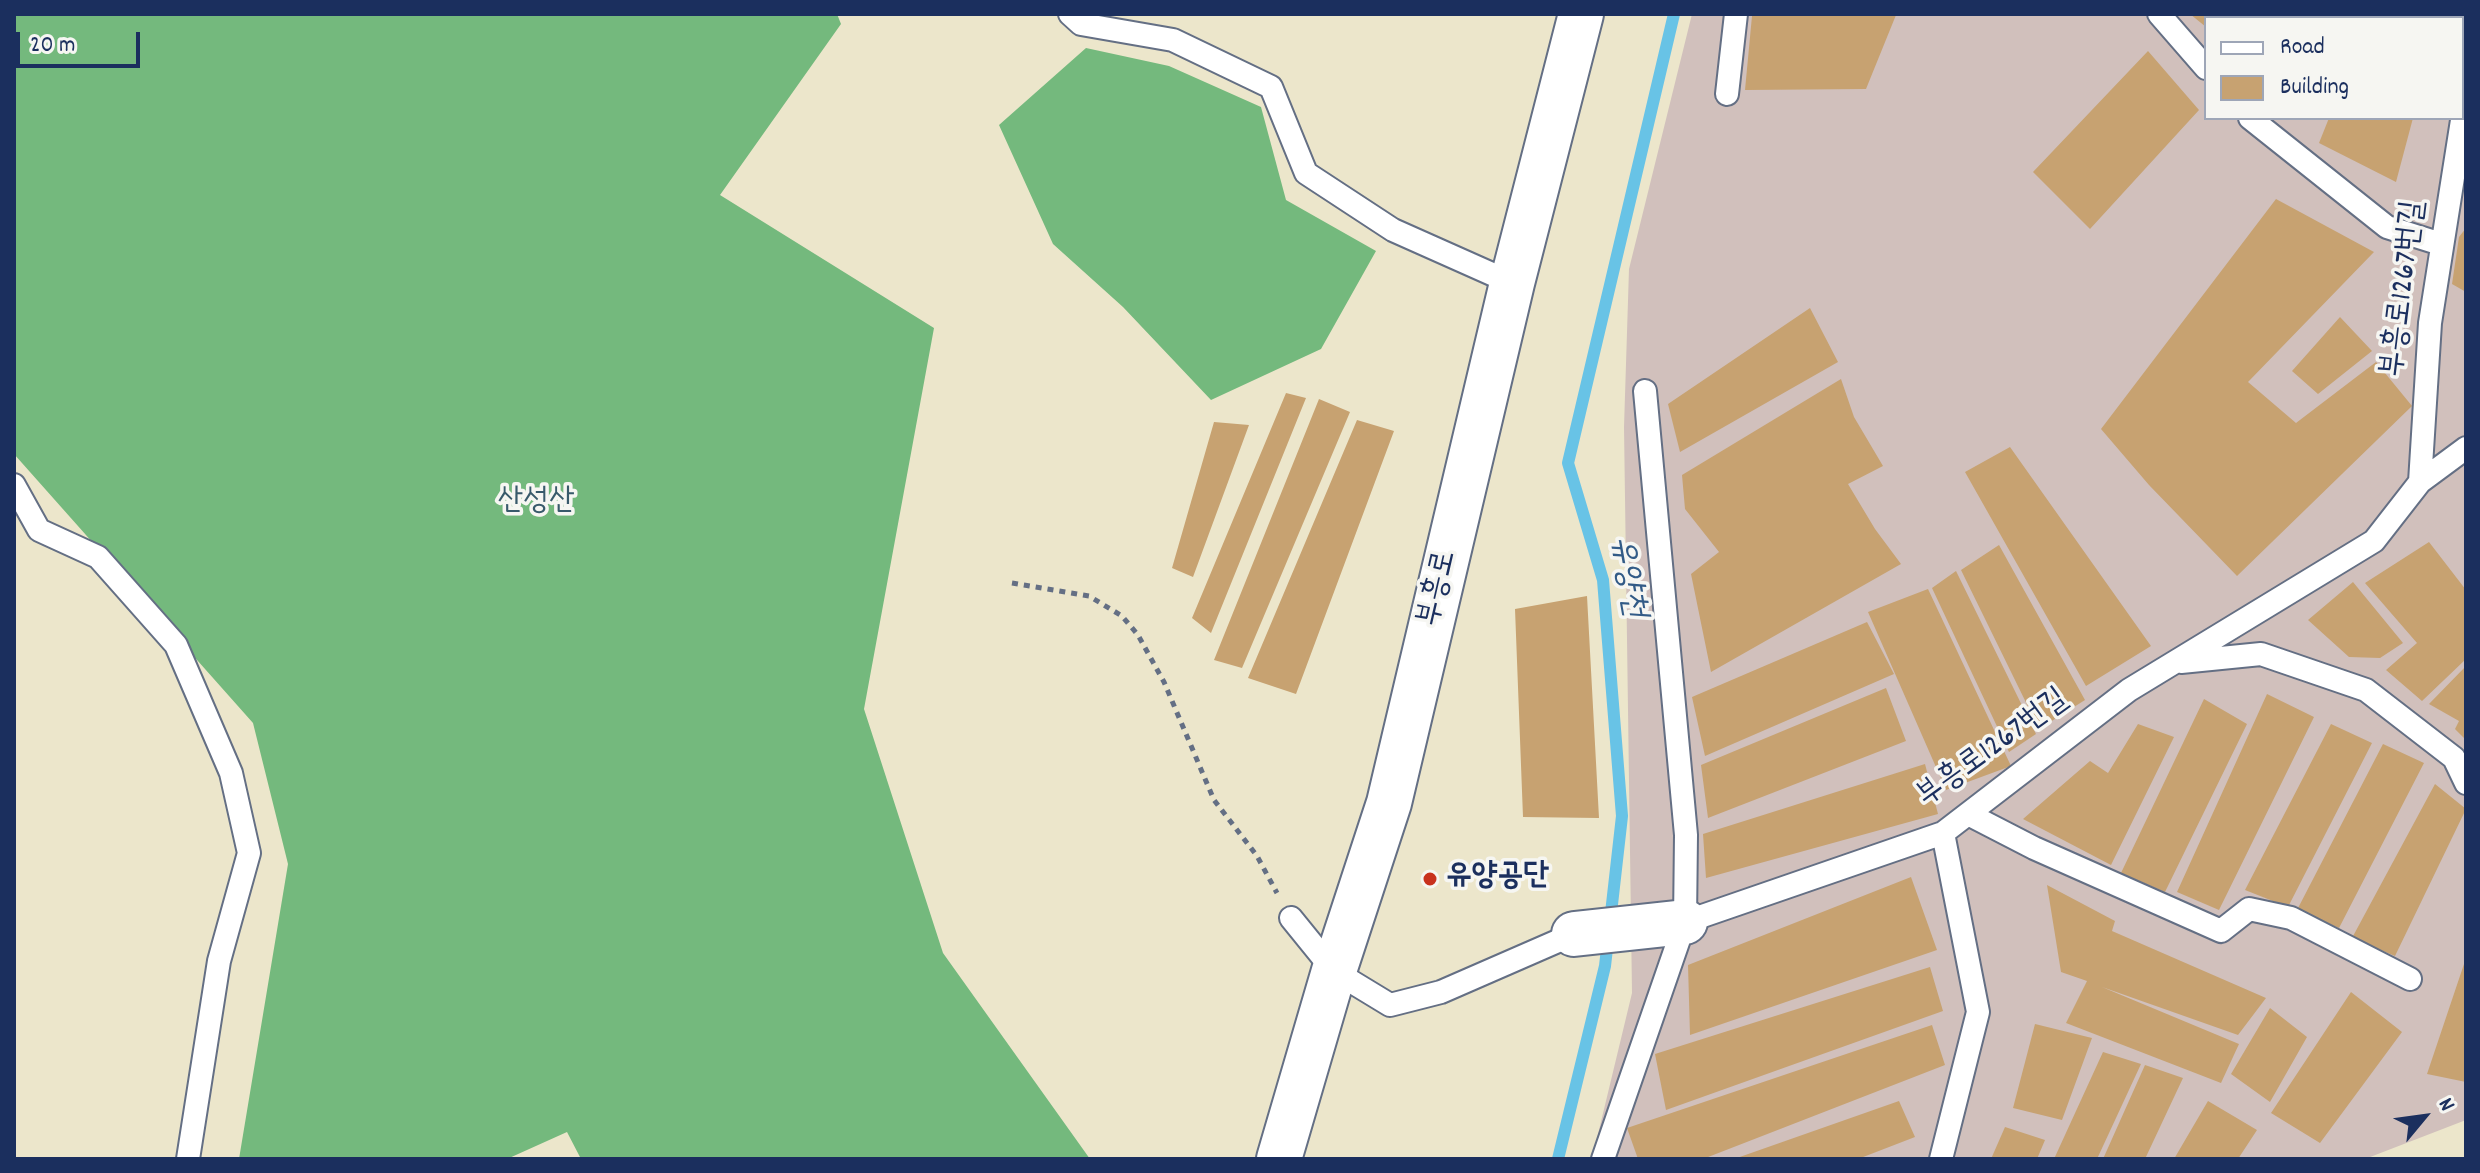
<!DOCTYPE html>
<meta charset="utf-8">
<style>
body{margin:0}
#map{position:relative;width:2480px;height:1173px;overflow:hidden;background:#ece6cb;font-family:Dekko,sans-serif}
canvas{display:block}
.frame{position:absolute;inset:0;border:16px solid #1b2f5e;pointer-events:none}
.legend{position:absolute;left:2204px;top:16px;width:260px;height:104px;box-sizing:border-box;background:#f6f6f2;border:2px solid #9ea6b7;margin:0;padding:10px 14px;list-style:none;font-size:24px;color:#1b2f5e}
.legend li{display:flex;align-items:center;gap:16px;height:40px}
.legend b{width:40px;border:2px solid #9ea6b7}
.north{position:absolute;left:2384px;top:1077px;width:80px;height:80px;-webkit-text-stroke:6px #f6f6f2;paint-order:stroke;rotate:61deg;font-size:22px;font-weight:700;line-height:32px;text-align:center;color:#1b2f5e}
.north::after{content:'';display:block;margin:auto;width:28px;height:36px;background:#1b2f5e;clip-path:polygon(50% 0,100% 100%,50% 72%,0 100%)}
.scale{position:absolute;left:16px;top:32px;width:124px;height:36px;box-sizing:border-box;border:4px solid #1b2f5e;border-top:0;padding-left:10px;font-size:24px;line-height:28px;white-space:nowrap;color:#1b2f5e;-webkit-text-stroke:6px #f6f6f2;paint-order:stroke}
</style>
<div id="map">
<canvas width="2480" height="1173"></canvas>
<div class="frame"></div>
<ul class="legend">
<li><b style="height:10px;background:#fff"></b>Road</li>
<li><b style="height:22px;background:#c7a271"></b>Building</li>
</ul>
<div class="north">N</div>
<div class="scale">20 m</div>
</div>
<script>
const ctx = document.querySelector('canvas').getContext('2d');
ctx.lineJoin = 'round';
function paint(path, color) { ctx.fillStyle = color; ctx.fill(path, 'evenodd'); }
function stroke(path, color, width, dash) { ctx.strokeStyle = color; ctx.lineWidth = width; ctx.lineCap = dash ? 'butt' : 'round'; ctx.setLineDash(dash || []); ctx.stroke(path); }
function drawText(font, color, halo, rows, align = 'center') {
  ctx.font = font + ' Dekko,"Poor Story",sans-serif'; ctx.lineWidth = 7; ctx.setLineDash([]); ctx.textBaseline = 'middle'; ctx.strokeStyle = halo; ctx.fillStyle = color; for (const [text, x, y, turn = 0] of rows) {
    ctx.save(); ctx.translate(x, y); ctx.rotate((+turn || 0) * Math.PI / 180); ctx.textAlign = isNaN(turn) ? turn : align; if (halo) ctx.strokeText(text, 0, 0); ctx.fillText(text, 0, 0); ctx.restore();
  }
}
paint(new Path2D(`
 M1692,14H2466V1120L2365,1159H1592L1632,993L1624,427L1629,269ZM2206,18H2462V118H2206Z`), '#d1c0bc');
paint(new Path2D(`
 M14,14H837L841,24L720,195L934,328L864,709L943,953L1090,1159H581L567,1132L507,1159H239L288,864L253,723L14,454Z
 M1086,48L1169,66L1261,107L1286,200L1376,251L1321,349L1211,400L1123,307L1053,244L999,125Z`), '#74b97d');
stroke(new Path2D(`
 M1558,1159L1605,966L1622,816L1603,580L1568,463L1674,14`), '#68c3e6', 12);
paint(new Path2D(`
 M2190,14H2270L2267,18H2206V27Z
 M2292,14H2406L2412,18H2299Z
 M1896,15L1866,89L1745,90L1752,16Z
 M2148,51L2199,110L2090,229L2033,172Z
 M2329,118H2413L2396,182L2319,143Z
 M2276,199L2374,252L2248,382L2296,423L2376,362L2412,406L2237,576L2149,485L2101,429Z
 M2466,228V292L2452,284L2459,237Z
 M1810,308L1838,362L1680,452L1668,404Z
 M2340,317L2372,351L2318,394L2292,371Z
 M1841,379L1854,417L1883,466L1848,484L1875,529L1901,564L1711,672L1691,574L1719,552L1685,509L1682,475Z
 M1286,393L1306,398L1211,633L1192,618Z
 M1319,399L1350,412L1242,668L1214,660Z
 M1357,420L1394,431L1296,694L1248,678Z
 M1214,422L1249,425L1193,577L1172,568Z
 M2010,447L2151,646L2086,686L1965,472Z
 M2429,542L2466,590V659L2422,701L2386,670L2417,643L2365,583Z
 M1999,545L2085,700L2039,729L1961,570Z
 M1956,571L2036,734L2009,752L1932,588Z
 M2353,582L2403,643L2380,658L2349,657L2308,620Z
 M1928,589L2011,766L1946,790L1868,612Z
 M1587,596L1599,818L1523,817L1515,609Z
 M1867,622L1894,674L1705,756L1692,697Z
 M2466,666V740L2455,729L2459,721L2429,704Z
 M1886,688L1906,741L1708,818L1701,765Z
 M2267,694L2314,717L2219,910L2177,892Z
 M2204,699L2247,724L2165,892L2121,873Z
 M2138,724L2174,737L2111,865L2023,819L2090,761L2108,773Z
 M2331,724L2372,743L2288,907L2245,890Z
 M2383,744L2424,763L2339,928L2297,910Z
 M1925,764L1938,814L1706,878L1703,834Z
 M2435,784L2466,809L2395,956L2352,938Z
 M1911,877L1937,950L1690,1035L1688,965Z
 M2047,885L2115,921L2112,931L2266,998L2238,1035L2102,987L2239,1044L2221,1083L2066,1023L2087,981L2061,972Z
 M2465,961H2466V1082L2427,1074Z
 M1930,967L1943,1011L1666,1110L1655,1054Z
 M2351,992L2402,1032L2320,1143L2271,1113Z
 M2270,1008L2307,1037L2270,1102L2231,1074Z
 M2035,1024L2092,1038L2062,1120L2013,1108Z
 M1932,1025L1945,1065L1703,1159H1638L1627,1128Z
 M2103,1052L2141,1064L2097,1159H2054Z
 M2145,1065L2183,1078L2145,1159H2103Z
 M1899,1101L1915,1137L1858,1159H1734Z
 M2208,1101L2257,1130L2238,1159H2174Z
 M2005,1127L2045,1140L2037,1159H1991Z`), '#c7a271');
const lane = new Path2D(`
 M1070,14L1081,24L1173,40L1271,87L1306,173L1393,230L1512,283
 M2159,14L2206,68
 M1727,94L1736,14
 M2250,118L2387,227L2441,244
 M2420,482L2466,448
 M14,485L39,530L98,557L176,645L231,773L249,853L219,961L188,1159
 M2181,662L2261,654L2366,690L2454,758L2466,783
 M1968,814L2034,848L2221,931L2249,909L2291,918L2410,979
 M1291,918L1334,971L1390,1005L1441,992L1574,934
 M1685,922L1943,833L2129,690L2374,541L2420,482L2430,323L2466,95
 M1603,1159L1685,922L1686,835L1645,391
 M1941,1159L1978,1012L1943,833`);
const street = new Path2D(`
 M1574,934L1685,922`);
const secondary = new Path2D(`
 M1279,1159L1334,971L1389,803L1512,283L1581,14`);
stroke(lane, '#646f84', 26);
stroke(street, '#646f84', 48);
stroke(secondary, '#646f84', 48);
stroke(new Path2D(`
 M1012,583L1089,596L1122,616L1138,635L1164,682L1214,800L1257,856L1277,893`), '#646f84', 5, [6, 6]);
stroke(lane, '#fff', 22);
stroke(street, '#fff', 44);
stroke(secondary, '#fff', 44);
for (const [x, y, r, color] of [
 [1430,879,8,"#c8321e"]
]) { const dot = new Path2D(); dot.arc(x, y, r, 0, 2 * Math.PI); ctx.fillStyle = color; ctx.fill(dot); stroke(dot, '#f6f6f2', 3); }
drawText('32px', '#1b2f5e', '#f6f6f2', [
 ["부흥로1267번길",2406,289,-83],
 ["부흥로",1440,589,-77],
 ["부흥로1267번길",1994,750,-36]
]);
drawText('32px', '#385a6b', '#f6f6f2', [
 ["산성산",536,504]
]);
drawText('bold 32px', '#1b2f5e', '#f6f6f2', [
 ["유양공단",1446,879]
], 'left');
drawText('italic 34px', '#325b87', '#f6f6f2', [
 ["유양천",1625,577,80]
]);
</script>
